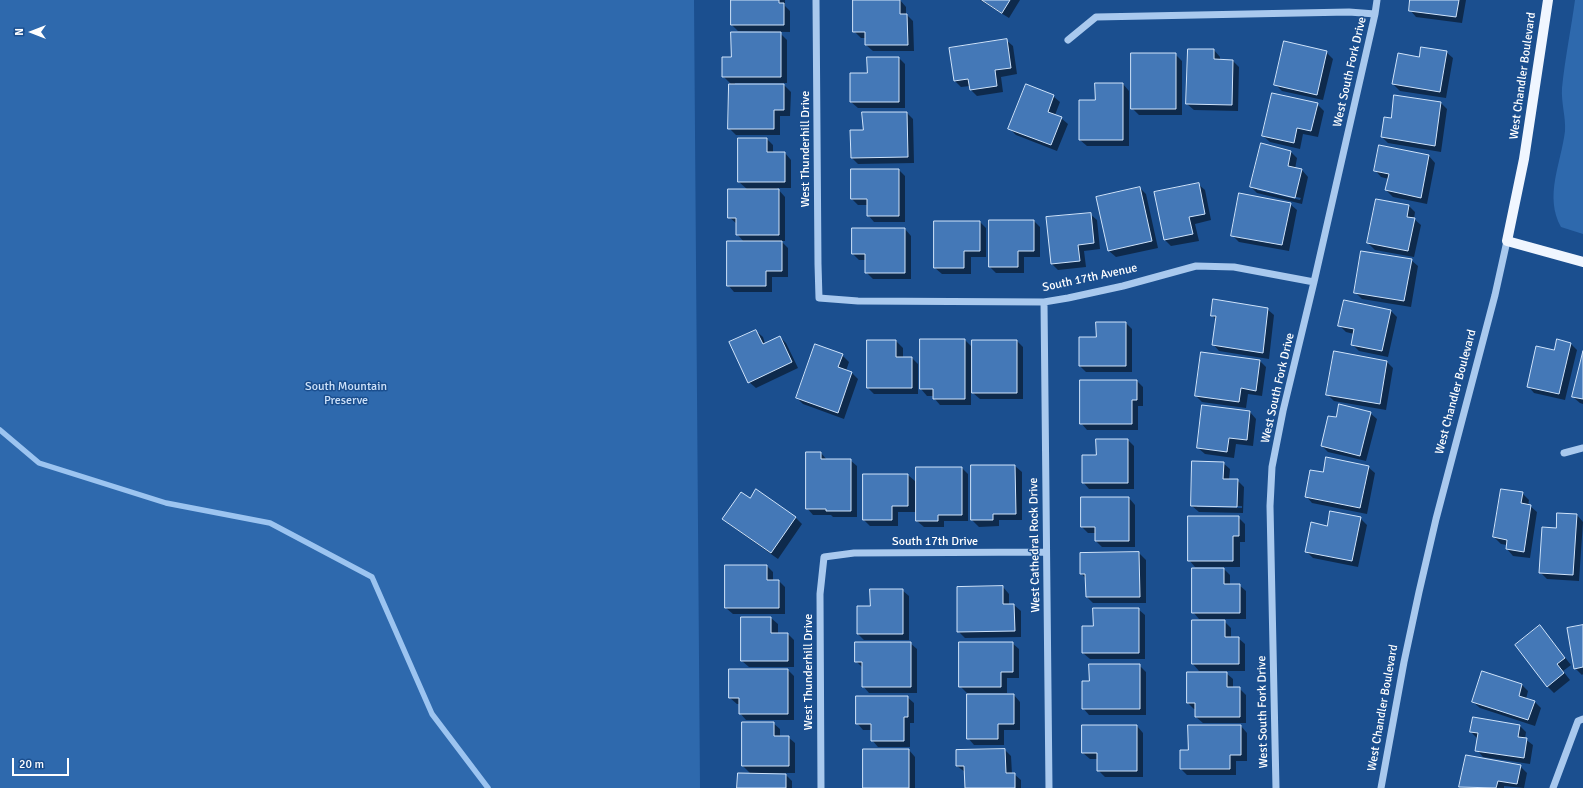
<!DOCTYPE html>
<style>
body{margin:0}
#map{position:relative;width:1583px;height:788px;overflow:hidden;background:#1b4f8f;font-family:Signika,sans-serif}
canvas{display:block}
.north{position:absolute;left:12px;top:12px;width:40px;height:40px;-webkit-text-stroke:3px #1b4f8f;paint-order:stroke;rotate:270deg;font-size:11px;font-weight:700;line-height:16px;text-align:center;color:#fff}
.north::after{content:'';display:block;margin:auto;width:14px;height:18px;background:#fff;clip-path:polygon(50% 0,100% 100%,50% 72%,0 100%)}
.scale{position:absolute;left:12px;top:758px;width:57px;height:18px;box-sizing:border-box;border:2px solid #fff;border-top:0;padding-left:5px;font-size:12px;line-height:14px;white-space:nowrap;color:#fff;-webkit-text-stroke:3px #1b4f8f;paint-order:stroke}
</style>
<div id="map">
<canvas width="1583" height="788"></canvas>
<div class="north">N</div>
<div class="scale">20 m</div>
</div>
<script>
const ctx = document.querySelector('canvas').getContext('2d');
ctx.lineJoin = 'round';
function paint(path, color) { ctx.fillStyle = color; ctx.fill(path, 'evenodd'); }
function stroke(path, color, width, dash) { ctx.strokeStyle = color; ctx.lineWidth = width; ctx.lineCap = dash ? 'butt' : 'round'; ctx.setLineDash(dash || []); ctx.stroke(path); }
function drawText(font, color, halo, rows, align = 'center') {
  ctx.font = font + ' Signika,sans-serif'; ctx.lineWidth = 3; ctx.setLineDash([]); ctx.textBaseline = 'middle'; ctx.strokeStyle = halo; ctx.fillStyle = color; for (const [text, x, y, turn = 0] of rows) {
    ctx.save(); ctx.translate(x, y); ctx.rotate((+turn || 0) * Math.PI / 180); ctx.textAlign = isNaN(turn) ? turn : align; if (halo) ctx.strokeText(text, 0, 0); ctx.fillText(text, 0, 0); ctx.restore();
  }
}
paint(new Path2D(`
 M0,0H694L700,788H0Z
 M1575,0H1583V234L1561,227C1544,196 1561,164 1565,131C1566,117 1561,103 1562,88C1565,59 1571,29 1575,0Z`), '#2e69ad');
paint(new Path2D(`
 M732,0H785V6L790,11V32L738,31L732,25Z
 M900,0L906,7V14L913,21L914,51H873L866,45V38H861L854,31Z
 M980,0H1020L1009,18Z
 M1411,0H1466L1462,23L1416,17L1410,10Z
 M780,33L787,40V83H735V85H784L791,92L790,116H780V135H736L729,128L732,85L723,76L732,58Z
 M1006,40L1013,46L1017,74L1001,77L1003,92L977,96L971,90L970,86L961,87L955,81Z
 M1214,50L1220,57V60H1232L1239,67L1238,111L1194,110L1187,104Z
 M1326,52L1333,59L1323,100L1282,91L1275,84Z
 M1446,52L1453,58L1446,98L1400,91L1393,84L1420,58Z
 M1175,54L1182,61V115H1139L1132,108Z
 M899,58L905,64V108H858L851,102L868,74Z
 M1123,84L1129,91V146H1087L1080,140L1096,101Z
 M1053,96L1060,102L1055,115L1061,118L1068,124L1057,151L1016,135L1010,129Z
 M1441,103L1447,109L1441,152L1388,143L1382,137L1392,119Z
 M1317,104L1324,111L1318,137L1303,134L1300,149L1270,142L1263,136Z
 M907,113L913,119L914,163L858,164L852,158Z
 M767,139L773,145V153H785L791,160V188H777L785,197V241H781L788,248V277H772V292H734L728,285L744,242L737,234V224L729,217L748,190L739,182Z
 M1380,146L1429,156L1435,163L1427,204L1393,197L1386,190L1389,179L1381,177L1375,170Z
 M1291,152L1297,158L1295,169L1302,170L1308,177L1302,204L1257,193L1251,187ZM1257,188L1301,198L1300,200L1257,190Z
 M899,170L905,176V222H874L868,215V205H858L852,199Z
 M1198,184L1205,190L1211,220L1195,224L1199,241L1171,246L1165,240L1155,193Z
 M1140,188L1146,194L1158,248L1116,257L1109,251Z
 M1377,200L1409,206L1415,212L1414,219L1421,225L1414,257L1375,250L1368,243Z
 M1290,204L1297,210L1289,251L1239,242L1232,235Z
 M1090,214L1097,220L1100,249L1084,251L1086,267L1058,270L1052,264Z
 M1034,221L1040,227V257H1024V273H996L990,267Z
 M980,222L986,228V257H971V274H942L935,268Z
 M905,229L911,236V279H873L866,272V260H859L853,254Z
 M1411,260L1418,266L1411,307L1362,299L1355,292Z
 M1267,309L1274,315L1269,359L1219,351L1213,344L1216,320L1212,315Z
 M1390,310L1397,317L1388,357L1359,351L1352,344L1354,334L1346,332L1340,326Z
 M1126,323L1132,329V372H1086L1080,366L1097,338Z
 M756,331L763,337L765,344L780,337L786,343L798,368L756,388L749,382Z
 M921,340H965L971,346V405H940L934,398V396H927L921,389Z
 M868,341H896L903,348V358H912L918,364V394H874L868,388Z
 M1017,341L1023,347V399H980L973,393Z
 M1571,344L1577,350L1565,400L1534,393L1528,386L1555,351Z
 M842,355L849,362L846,371L852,373L858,379L844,419L803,404L797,398Z
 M1583,356V404L1580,403L1573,397Z
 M1260,361L1266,367L1262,396L1248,394L1246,408L1202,402L1196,396Z
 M1387,362L1393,368L1386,410L1334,401L1327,394Z
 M1137,381L1143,387V406H1138V430H1087L1081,423Z
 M1250,412L1256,419L1253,446L1236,444L1234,458L1205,454L1198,448Z
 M1370,413L1377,419L1366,461L1328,452L1322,446L1337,419Z
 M1128,440L1134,446V489H1089L1083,482L1097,456Z
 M821,453L827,460H850L857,466V517H833L831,515H813L807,508Z
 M1223,463L1230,469L1229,480H1237L1244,487L1243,513L1199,512L1192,506ZM1197,505L1242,506V508L1197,507Z
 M972,466H1015L1022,472V520H999V526L979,527L972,520Z
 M1368,467L1375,473L1367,514L1312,503L1306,496L1323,473Z
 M962,468L968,474V521H944V527H924L917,521Z
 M864,475H908L915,481V512H898V526H870L864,520Z
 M757,490L796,518L802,524L778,559L730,525L724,519L750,500Z
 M1522,493L1529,500L1528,506H1530L1537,512L1530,558L1513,556L1507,549V545L1501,544L1494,537Z
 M1129,498L1135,505V547H1102L1096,541V533H1088L1082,527Z
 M1577,515L1583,522L1579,581L1547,579L1540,572L1557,529Z
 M1238,517L1245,524V542H1240V567H1195L1189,560Z
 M1360,518L1367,525L1358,567L1313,558L1306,551L1328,527Z
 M1139,553L1146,560V603H1093L1087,597L1086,579L1081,573V554Z
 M767,566L773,572V581H779L785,587V614H733L726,608Z
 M1224,569L1230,575V585H1239L1246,591V619H1199L1193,612Z
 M1003,587L1009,594V605H1014L1021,611V637L965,638L958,631Z
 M902,590L909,596V640H864L858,634L871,607Z
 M1138,609L1145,615V659H1090L1083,653L1094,627Z
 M742,618H771L778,624V634H788L794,640V667H749L742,661Z
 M1193,621H1224L1231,628V638H1238L1245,644V671H1199L1193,664Z
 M1540,626L1571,665L1563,671L1570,680L1554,693L1547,686Z
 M1583,626V674L1582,675L1575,668Z
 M910,643L917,649V693H869L863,686V668L856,661Z
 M1012,643L1019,649V678H1007V693H967L960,686Z
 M1139,665L1146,672V715H1089L1083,708L1090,682Z
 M788,670L794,676V720H746L740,713V704H737L730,698Z
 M1226,673L1233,679V688H1239L1246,695V723H1203L1196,717V709H1194L1188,703Z
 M1522,685L1528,691L1526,699L1534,701L1541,708L1535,726L1480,708L1473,702Z
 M1014,695L1020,702V730H1004V745H974L968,738Z
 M907,697L914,703V723H910V747H878L872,740V730H863L857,723Z
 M743,723H773L780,729V737H788L795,743V773H750L743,766Z
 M1519,725L1526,732L1525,739L1533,745L1530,764L1483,757L1477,750L1478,739L1471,732Z
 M1137,726L1143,733V777H1105L1098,770V759H1090L1083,753Z
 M1241,726L1247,733V761H1236V775H1187L1181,769L1189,751Z
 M909,750L915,757V788H864Z
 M1005,750L1011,756L1012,774H1014L1021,780V788H966L965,772L957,766Z
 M1520,766L1527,773L1524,788L1504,786V788L1460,787Z
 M786,775L792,781V788H738Z`), '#0007');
stroke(new Path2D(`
 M0,430L39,463L166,503L270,523L372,577L432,714L488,788`), '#9cc4f0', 5.5);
const building = new Path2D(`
 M731,0H779V3H784V25H731Z
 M853,0H900V14H907L908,45H865V32H853Z
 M982,0H1010L1002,13Z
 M1410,0H1459L1456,17L1409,11Z
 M731,32H781V77H722V57H731Z
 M1007,39L1011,68L995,70L997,86L970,90L968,79L954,81L949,48Z
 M1284,41L1327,51L1317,95L1274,85Z
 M1421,47L1447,51L1440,92L1392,84L1398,53L1419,57Z
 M1188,49H1214V59L1233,60L1232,105L1186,104Z
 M1131,53H1176V109H1131Z
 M867,57H899V102H850V73H867Z
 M1095,83H1123V140H1079V100H1095Z
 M729,84H784V110H774V129H728Z
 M1026,84L1054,95L1048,112L1062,117L1051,145L1008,129Z
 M1272,93L1318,103L1311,131L1297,128L1294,143L1262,136Z
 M1394,95L1441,102L1435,146L1381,137L1384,117L1391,118Z
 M862,112H907L908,157L851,158L850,130H863Z
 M738,138H767V152H785V182H738Z
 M1261,143L1291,151L1288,166L1302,169L1295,198L1250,187Z
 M1379,145L1429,155L1421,198L1385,190L1389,174L1374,171Z
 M851,169H899V216H867V199H851Z
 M1199,183L1205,214L1189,217L1193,234L1164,240L1154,192Z
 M1140,187L1152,241L1108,251L1096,197Z
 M728,189H779V235H736V218H728Z
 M1239,193L1291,203L1282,245L1231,236Z
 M1376,199L1409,205L1407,217L1415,218L1408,251L1367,243Z
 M1091,213L1094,243L1078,245L1080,261L1051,264L1046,217Z
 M989,220H1034V251H1018V267H989Z
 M934,221H980V251H964V268H934Z
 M852,228H905V273H865V254H852Z
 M727,241H782V271H766V286H727Z
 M1361,251L1412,259L1404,301L1354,293Z
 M1213,299L1268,308L1263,353L1212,345L1216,316H1211Z
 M1344,300L1391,310L1382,351L1351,345L1354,329L1338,326Z
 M1096,322H1126V366H1079V337H1096Z
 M756,330L763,344L780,336L792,362L748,383L729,342Z
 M920,339H965V399H933V389H920Z
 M1557,339L1571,343L1559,394L1527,387L1536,346L1554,350Z
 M867,340H896V357H912V388H867Z
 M972,340H1017V393H972Z
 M815,344L843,354L838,367L852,372L838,413L796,398Z
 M1334,351L1387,361L1380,404L1326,395Z
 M1583,351V399L1572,397Z
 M1201,352L1260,360L1256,391L1241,388L1239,402L1195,396Z
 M1080,380H1137V400H1132V424H1080Z
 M1339,404L1371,412L1360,456L1321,446L1328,416L1336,417Z
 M1202,405L1250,411L1247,440L1229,438L1227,452L1197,448Z
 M1096,439H1128V483H1082V455H1096Z
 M806,452H821V459H851V511H826V509H806Z
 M1326,457L1369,466L1360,508L1305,497L1310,470L1323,472Z
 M1192,461L1224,462L1223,479H1238L1237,507L1191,506Z
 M971,465H1015L1016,514H993V520H971Z
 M916,467H962V515H938V521H916Z
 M863,474H908V506H892V520H863Z
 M756,489L796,517L771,553L722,519L741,492L750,498Z
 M1501,489L1523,492L1521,503L1531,505L1524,552L1506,549L1507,540L1493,537Z
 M1081,497H1129V541H1095V527H1081Z
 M1330,511L1361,517L1352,561L1305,552L1311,522L1327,526Z
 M1557,513L1577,514L1573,575L1539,573L1542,527L1556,528Z
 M1188,516H1239V536H1233V561H1188Z
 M1139,552L1140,597H1086L1085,574H1080V553Z
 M725,565H767V580H779V608H725Z
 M1192,568H1224V584H1240V613H1192Z
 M1003,586V604H1014L1015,631L957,632V587Z
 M870,589H903V634H857V606H870Z
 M1093,608H1139V653H1082V626H1093Z
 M741,617H771V633H788V661H741Z
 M1192,620H1225V637H1239V664H1192Z
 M1540,625L1565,658L1557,664L1564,673L1547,687L1515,645Z
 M1583,625V667L1574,669L1567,628Z
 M855,642H911V687H862V662H855Z
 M959,642H1013V672H1001V687H959Z
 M1089,664H1140V709H1082V681H1089Z
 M729,669H788V714H739V698H729Z
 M1482,671L1522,684L1519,696L1535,701L1528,720L1472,702Z
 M1187,672H1227V687H1240V717H1195V703H1187Z
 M967,694H1014V724H998V739H967Z
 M856,696H908V717H904V741H871V724H856Z
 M1473,717L1520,725L1518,737L1527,738L1524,758L1475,751L1478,733L1470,732Z
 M742,722H774V736H789V766H742Z
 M1082,725H1137V771H1097V753H1082Z
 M1188,725H1241V755H1230V769H1180V750H1188Z
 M863,749H909V788H863Z
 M1005,749L1006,773H1015V788H965L964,766H956V750Z
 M1466,755L1521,765L1517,784L1498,781L1496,788L1459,787Z
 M738,773L786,774V788H737Z`);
paint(building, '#4478b7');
stroke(building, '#cfe3fa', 1);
stroke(new Path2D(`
 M816,0L818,264L819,298L858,301L1044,302L1068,298L1123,286L1196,266L1234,267L1314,282
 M1068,40L1096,17L1349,12L1375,14
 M1044,302L1049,788
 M1564,453L1583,448
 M821,788L820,594L824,557L854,553L1046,552
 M1276,788L1270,506L1272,467L1283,411L1314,282L1375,14L1377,0
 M1381,788L1404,662L1419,592L1436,519L1495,295L1507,241
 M1553,788L1578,721L1583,719`), '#a9c9ee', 7);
stroke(new Path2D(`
 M1548,0L1524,159L1507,241L1583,262`), '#f0f6ff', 10);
drawText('12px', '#fff', '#1b4f8f', [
 ["West South Fork Drive",1350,72,-77],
 ["West Chandler Boulevard",1523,76,-82],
 ["West Thunderhill Drive",806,149,-90],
 ["South 17th Avenue",1090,278,-12],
 ["West South Fork Drive",1278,388,-77],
 ["West Chandler Boulevard",1456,392,-75],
 ["South 17th Drive",935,542],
 ["West Cathedral Rock Drive",1035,545,-91],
 ["West Thunderhill Drive",809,672,-90],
 ["West Chandler Boulevard",1383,708,-80],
 ["West South Fork Drive",1263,712,-91]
]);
drawText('12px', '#cfe3fa', '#1b4f8f', [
 ["South Mountain",346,387],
 ["Preserve",346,401]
]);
</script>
